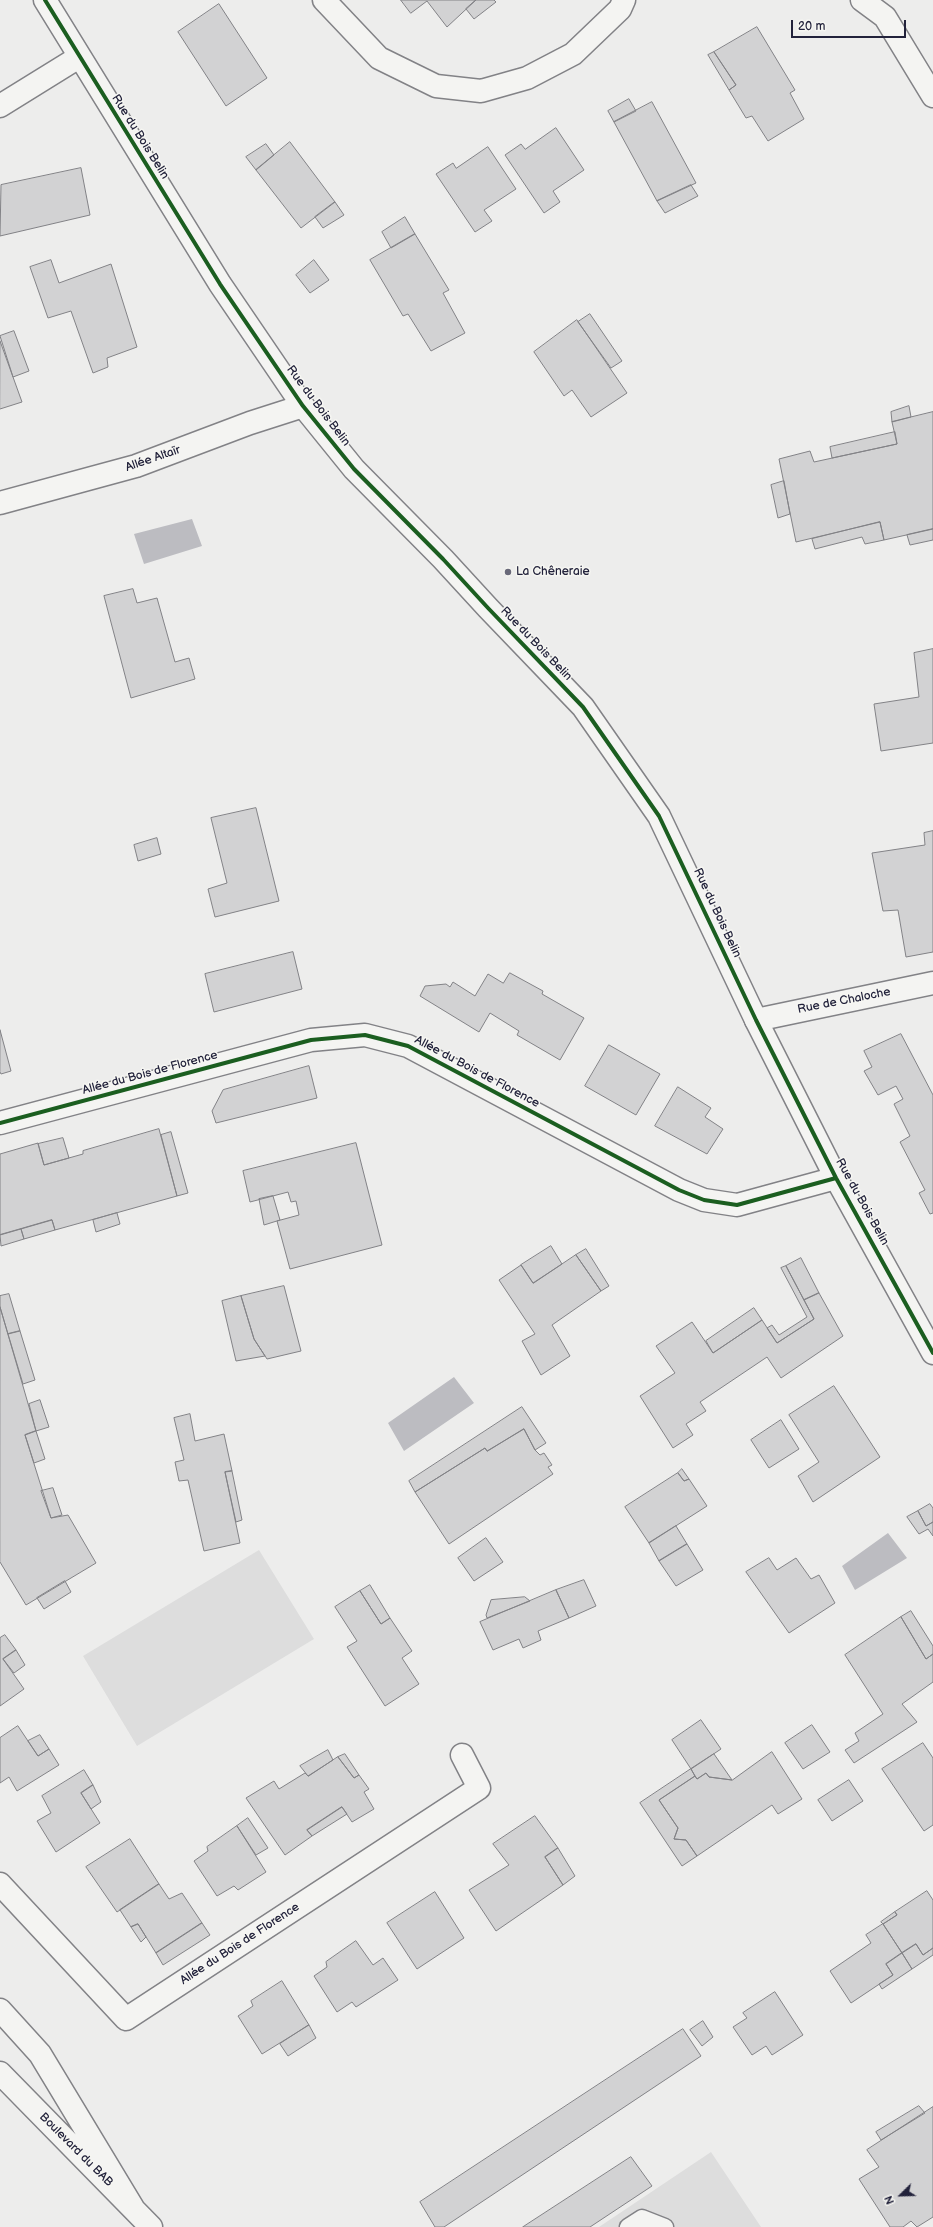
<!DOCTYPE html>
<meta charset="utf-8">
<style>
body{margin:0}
#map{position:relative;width:933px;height:2227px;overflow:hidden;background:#ededec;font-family:"Balsamiq Sans",sans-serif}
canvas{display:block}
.north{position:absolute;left:881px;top:2175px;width:40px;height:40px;-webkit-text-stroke:3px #f6f6f2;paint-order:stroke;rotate:247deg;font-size:11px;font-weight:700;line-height:16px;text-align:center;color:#22223b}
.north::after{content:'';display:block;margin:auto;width:14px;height:18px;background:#22223b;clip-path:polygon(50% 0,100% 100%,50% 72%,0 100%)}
.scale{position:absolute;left:791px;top:20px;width:115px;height:18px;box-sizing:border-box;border:2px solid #22223b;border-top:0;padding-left:5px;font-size:12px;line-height:14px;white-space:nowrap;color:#22223b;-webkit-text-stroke:3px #f6f6f2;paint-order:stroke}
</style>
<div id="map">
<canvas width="933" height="2227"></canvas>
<div class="north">N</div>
<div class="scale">20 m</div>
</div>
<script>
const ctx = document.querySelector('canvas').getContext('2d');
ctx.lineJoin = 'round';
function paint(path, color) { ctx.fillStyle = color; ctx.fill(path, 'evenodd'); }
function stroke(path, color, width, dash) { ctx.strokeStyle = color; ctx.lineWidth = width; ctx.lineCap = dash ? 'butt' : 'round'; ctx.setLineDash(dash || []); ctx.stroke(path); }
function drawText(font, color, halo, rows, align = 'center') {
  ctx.font = font + ' "Balsamiq Sans",sans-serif'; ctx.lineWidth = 3; ctx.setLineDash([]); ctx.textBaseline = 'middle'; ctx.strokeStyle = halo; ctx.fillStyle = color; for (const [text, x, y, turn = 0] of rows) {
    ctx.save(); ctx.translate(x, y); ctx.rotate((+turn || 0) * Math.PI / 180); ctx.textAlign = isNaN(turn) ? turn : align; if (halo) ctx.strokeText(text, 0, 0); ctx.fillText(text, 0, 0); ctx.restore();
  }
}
paint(new Path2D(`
 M259,1550L314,1639L137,1746L83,1656Z
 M711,2152L761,2227H599Z`), '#ddd');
paint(new Path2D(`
 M192,519L202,546L144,564L134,534Z
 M454,1377L474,1403L404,1451L388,1423Z
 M888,1533L907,1558L855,1590L842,1566Z`), '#bcbcc1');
const building = new Path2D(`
 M401,0H476L447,27L427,1L411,13Z
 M476,0H494L496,2L474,19L466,9Z
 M219,4L267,78L226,106L178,32Z
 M757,27L795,90L790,93L804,119L768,141L752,116L746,118L729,90L736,85L714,52Z
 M714,52L736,85L729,90L708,55Z
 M629,99L636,111L614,122L608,111Z
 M652,102L696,183L657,201L614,122Z
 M556,128L584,170L553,191L560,202L544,213L505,155L521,144L525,149Z
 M290,142L335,202L301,228L256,170Z
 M266,144L274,155L256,170L246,157Z
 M488,147L516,189L484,210L492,221L475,232L436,174L453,163L456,168Z
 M81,168L90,215L0,236L1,185Z
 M691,185L698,196L665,213L657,201Z
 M335,202L344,215L323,228L315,217Z
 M405,217L415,234L391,248L382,232Z
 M415,234L449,290L443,293L465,333L431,351L408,314L403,316L370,260Z
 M51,260L59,283L111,264L137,347L107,358L108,367L93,373L71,311L48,318L30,267Z
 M314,260L329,280L310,293L296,275Z
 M590,314L622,361L611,368L578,322Z
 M577,320L627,393L591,417L572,390L564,396L534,352Z
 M14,331L29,371L13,377L0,336Z
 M0,341L22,402L0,409Z
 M909,406L911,417L892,422L891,412Z
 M933,412V529L884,540L880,522L796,542L779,459L810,451L814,462L897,444L892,422Z
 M895,432L897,444L832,458L830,447Z
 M784,481L790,514L778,518L771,485Z
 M880,522L884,540L865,544L862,537L815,549L812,539Z
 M933,529V540L910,545L907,535Z
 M133,589L137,603L157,598L175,662L189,658L195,679L131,698L104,596Z
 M933,649V743L881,751L874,704L919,697L914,653Z
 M256,808L279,901L215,917L208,889L227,883L211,818Z
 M933,831V952L906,957L898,910L883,911L872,853L925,845L924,833Z
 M157,838L161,854L138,861L134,845Z
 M293,952L302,989L214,1012L205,974Z
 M510,973L543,991L542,994L584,1018L560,1060L517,1035L519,1031L490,1013L479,1032L420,996L425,986L446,984L450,987L453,982L475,996L488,974L503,983Z
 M0,1030L11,1071L1,1074L0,1072Z
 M901,1034L933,1095V1213L930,1214L919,1193L925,1190L900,1142L910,1136L894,1104L903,1099L896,1086L878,1095L864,1071L872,1067L864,1051Z
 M609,1045L660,1074L636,1115L585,1086Z
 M309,1066L317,1098L216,1123L212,1111L223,1090Z
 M678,1087L711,1108L705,1117L723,1129L707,1154L655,1126Z
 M159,1129L177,1196L55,1230L52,1220L0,1235V1154L38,1143L44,1165L83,1154V1151Z
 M171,1132L188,1193L177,1196L161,1135Z
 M63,1138L69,1158L44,1165L38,1144Z
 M356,1143L382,1245L290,1269L277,1221L299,1215L296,1201L291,1202L288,1192L250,1202L243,1171Z
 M273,1196L280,1220L264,1225L259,1199Z
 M117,1213L120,1224L96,1232L93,1220Z
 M52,1220L55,1230L24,1239L21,1229Z
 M21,1229L24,1239L1,1246L0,1235Z
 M551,1246L562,1264L533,1283L521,1265Z
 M586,1249L609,1286L601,1291L576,1255Z
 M576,1255L601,1291L552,1325L570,1356L541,1375L522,1341L535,1334L499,1280L521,1265L533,1283Z
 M801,1258L819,1293L804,1300L786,1266Z
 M786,1266L814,1319L777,1343L767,1328L772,1325L779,1335L807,1317L781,1268Z
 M284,1286L301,1351L267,1359L254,1339L241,1296Z
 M819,1293L843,1336L781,1378L767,1357L700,1402L706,1411L686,1424L693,1435L673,1448L640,1396L675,1373L656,1346L692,1322L713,1353L762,1320L777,1343L814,1319L804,1300Z
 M9,1294L20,1331L8,1334L0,1307V1296Z
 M241,1296L254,1339L265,1356L236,1361L222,1301Z
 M0,1307L36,1431L25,1435L51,1518L68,1515L96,1563L26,1605L0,1562Z
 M754,1308L762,1320L713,1353L706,1341Z
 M20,1331L35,1380L23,1384L8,1334Z
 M834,1386L880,1457L813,1502L798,1476L819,1462L789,1415Z
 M40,1400L49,1427L36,1431L29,1404Z
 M522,1407L546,1443L535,1450L524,1429L487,1451L485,1448L415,1492L409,1481Z
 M190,1414L195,1441L224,1434L232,1471L225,1472L240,1543L204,1551L188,1480L179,1481L175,1462L184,1460L174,1418Z
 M781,1420L799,1449L769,1468L751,1440Z
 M524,1429L535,1450L540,1455L544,1453L552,1465L548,1467L553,1474L449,1544L415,1492L485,1448L487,1451Z
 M36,1431L45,1459L34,1463L25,1435Z
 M682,1469L689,1479L684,1481L678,1473Z
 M232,1471L242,1520L236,1522L225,1472Z
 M678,1473L684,1481L689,1479L707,1506L649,1543L625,1507Z
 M53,1488L62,1515L51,1518L41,1491Z
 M930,1504L933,1508V1522L926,1526L918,1511Z
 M918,1511L926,1526L933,1522V1536L928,1529L919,1534L907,1517Z
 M676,1526L687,1544L659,1561L649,1543Z
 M486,1538L503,1562L474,1581L458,1558Z
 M687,1544L703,1570L676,1586L659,1561Z
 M769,1558L777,1570L796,1558L811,1579L819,1575L835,1603L789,1633L746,1572Z
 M584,1580L596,1606L569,1618L556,1590Z
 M65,1581L71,1592L44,1609L37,1598Z
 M370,1585L390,1618L381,1624L360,1591Z
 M556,1590L569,1618L538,1631L541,1640L523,1648L519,1639L493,1650L480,1622Z
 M360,1591L381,1624L390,1618L412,1651L402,1658L419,1684L385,1706L347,1647L357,1641L335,1607Z
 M525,1597L530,1601L487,1618L486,1615L491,1600Z
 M911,1611L933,1646V1654L926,1659L901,1617Z
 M901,1617L926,1659L933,1654V1682L902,1704L917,1722L854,1763L845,1750L859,1741L855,1733L883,1714L845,1655Z
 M5,1635L16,1650L3,1659L24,1689L0,1706V1638Z
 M16,1650L25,1665L14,1673L3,1659Z
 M701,1720L721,1749L691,1769L672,1740Z
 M812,1725L830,1752L803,1769L785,1743Z
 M18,1726L38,1756L49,1749L59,1765L17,1791L9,1777L0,1783V1738Z
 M40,1735L49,1749L38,1756L28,1741Z
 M923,1743L933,1758V1825L924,1831L882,1769Z
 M328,1750L333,1760L308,1776L300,1766Z
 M772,1752L802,1799L778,1814L772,1805L697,1856L686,1840L674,1839L678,1828L659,1800L695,1776L697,1779L706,1773L709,1777L732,1780Z
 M345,1754L359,1775L354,1778L338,1757Z
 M714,1754L732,1780L709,1777L706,1773L697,1779L695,1776L691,1769Z
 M338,1757L354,1778L359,1775L369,1789L364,1792L374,1809L352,1822L342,1807L307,1830L312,1836L285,1855L246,1798L274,1781L279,1789L305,1773L308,1776Z
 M691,1769L695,1776L659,1800L678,1828L674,1839L686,1840L697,1856L682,1866L640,1803Z
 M84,1770L93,1785L81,1793L100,1823L56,1852L37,1821L51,1813L42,1796Z
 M849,1780L863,1801L832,1821L818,1800Z
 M93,1785L101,1802L91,1809L81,1793Z
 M342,1807L347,1814L312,1836L307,1830Z
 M535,1816L558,1848L545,1857L563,1885L496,1931L469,1890L509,1865L493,1844Z
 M248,1818L268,1848L256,1855L237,1826Z
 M237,1826L266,1872L238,1890L234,1886L217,1896L194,1861L208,1851L207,1847Z
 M130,1839L159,1884L117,1912L86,1867Z
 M558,1848L575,1876L563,1885L545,1857Z
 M159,1884L169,1899L182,1893L202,1923L156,1953L138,1924L131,1927L120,1910Z
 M927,1891L933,1900V1948L923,1955L916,1944L902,1953L883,1924L897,1915L895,1912Z
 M435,1892L464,1938L417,1969L387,1923Z
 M895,1912L897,1915L883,1924L881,1922Z
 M202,1923L210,1935L163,1965L156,1953Z
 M138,1924L146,1937L141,1942L131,1927Z
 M883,1924L902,1953L886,1964L893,1975L851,2003L830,1971L871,1943L866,1935Z
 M356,1941L373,1965L383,1958L398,1980L356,2007L352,2002L337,2012L314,1976L327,1967L326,1962Z
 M916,1944L923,1955L933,1948V1955L912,1969L902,1953Z
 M902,1953L912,1969L882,1989L879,1984L893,1975L886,1964Z
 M282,1981L309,2025L262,2054L238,2016L253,2006L251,2001Z
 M775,1992L803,2035L772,2055L766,2046L752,2055L733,2027L747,2018L743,2013Z
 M703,2021L713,2037L702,2046L690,2030Z
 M309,2025L316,2038L288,2056L280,2044Z
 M683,2029L701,2056L444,2227H435L420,2202Z
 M919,2106L925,2113L881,2140L876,2132Z
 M933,2107V2217L917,2227L911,2221L903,2227H890L859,2179L879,2167L867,2150Z
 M631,2157L652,2186L590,2227H523Z`);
paint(building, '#d2d2d3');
stroke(building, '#828286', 1);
const service = new Path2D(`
 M628,2227L642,2218L665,2227`);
const minor = new Path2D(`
 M324,0L379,58L436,86L481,91L527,78L573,54L620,9L624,0
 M862,0L885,17L933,96
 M0,106L79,57
 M0,503L136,466L250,423L303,406
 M756,1020L933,983
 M0,1123L311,1040L365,1035L408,1046L679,1190L704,1200L737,1205L836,1178
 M0,1884L126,2019L479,1788L462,1755`);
const tertiary = new Path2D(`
 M45,0L220,284L303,406L354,469L443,559L488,608L583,707L659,816L756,1020L836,1178L933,1353`);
const primary = new Path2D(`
 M0,2010L40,2054L133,2208
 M0,2073L151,2227`);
stroke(service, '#828286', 19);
stroke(minor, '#828286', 25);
stroke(tertiary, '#828286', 25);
stroke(primary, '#828286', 25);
stroke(service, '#f4f4f2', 16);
stroke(minor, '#f4f4f2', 22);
stroke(tertiary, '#f4f4f2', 22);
stroke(primary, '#f4f4f2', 22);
stroke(new Path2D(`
 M45,0L220,284L303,406L354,469L443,559L488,608L583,707L659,816L756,1020L836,1178L933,1353
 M0,1123L311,1040L365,1035L408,1046L679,1190L704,1200L737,1205L836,1178`), '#1b5e20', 4);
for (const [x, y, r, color] of [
 [508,572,4,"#696979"]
]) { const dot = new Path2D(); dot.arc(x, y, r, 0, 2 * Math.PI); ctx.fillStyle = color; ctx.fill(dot); stroke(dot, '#f6f6f2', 1.5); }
drawText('12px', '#22223b', '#f6f6f2', [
 ["Rue du Bois Belin",140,137,58],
 ["Rue du Bois Belin",318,406,53],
 ["Allée Altaïr",153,459,-19],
 ["Rue du Bois Belin",536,644,46],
 ["Rue du Bois Belin",717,913,65],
 ["Rue de Chaloche",844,1001,-11],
 ["Allée du Bois de Florence",477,1072,28],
 ["Allée du Bois de Florence",150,1073,-15],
 ["Rue du Bois Belin",862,1202,61],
 ["Allée du Bois de Florence",240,1944,-33],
 ["Boulevard du BAB",76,2150,45]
]);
drawText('12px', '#22223b', '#f6f6f2', [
 ["La Chêneraie",516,572]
], 'left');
</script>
